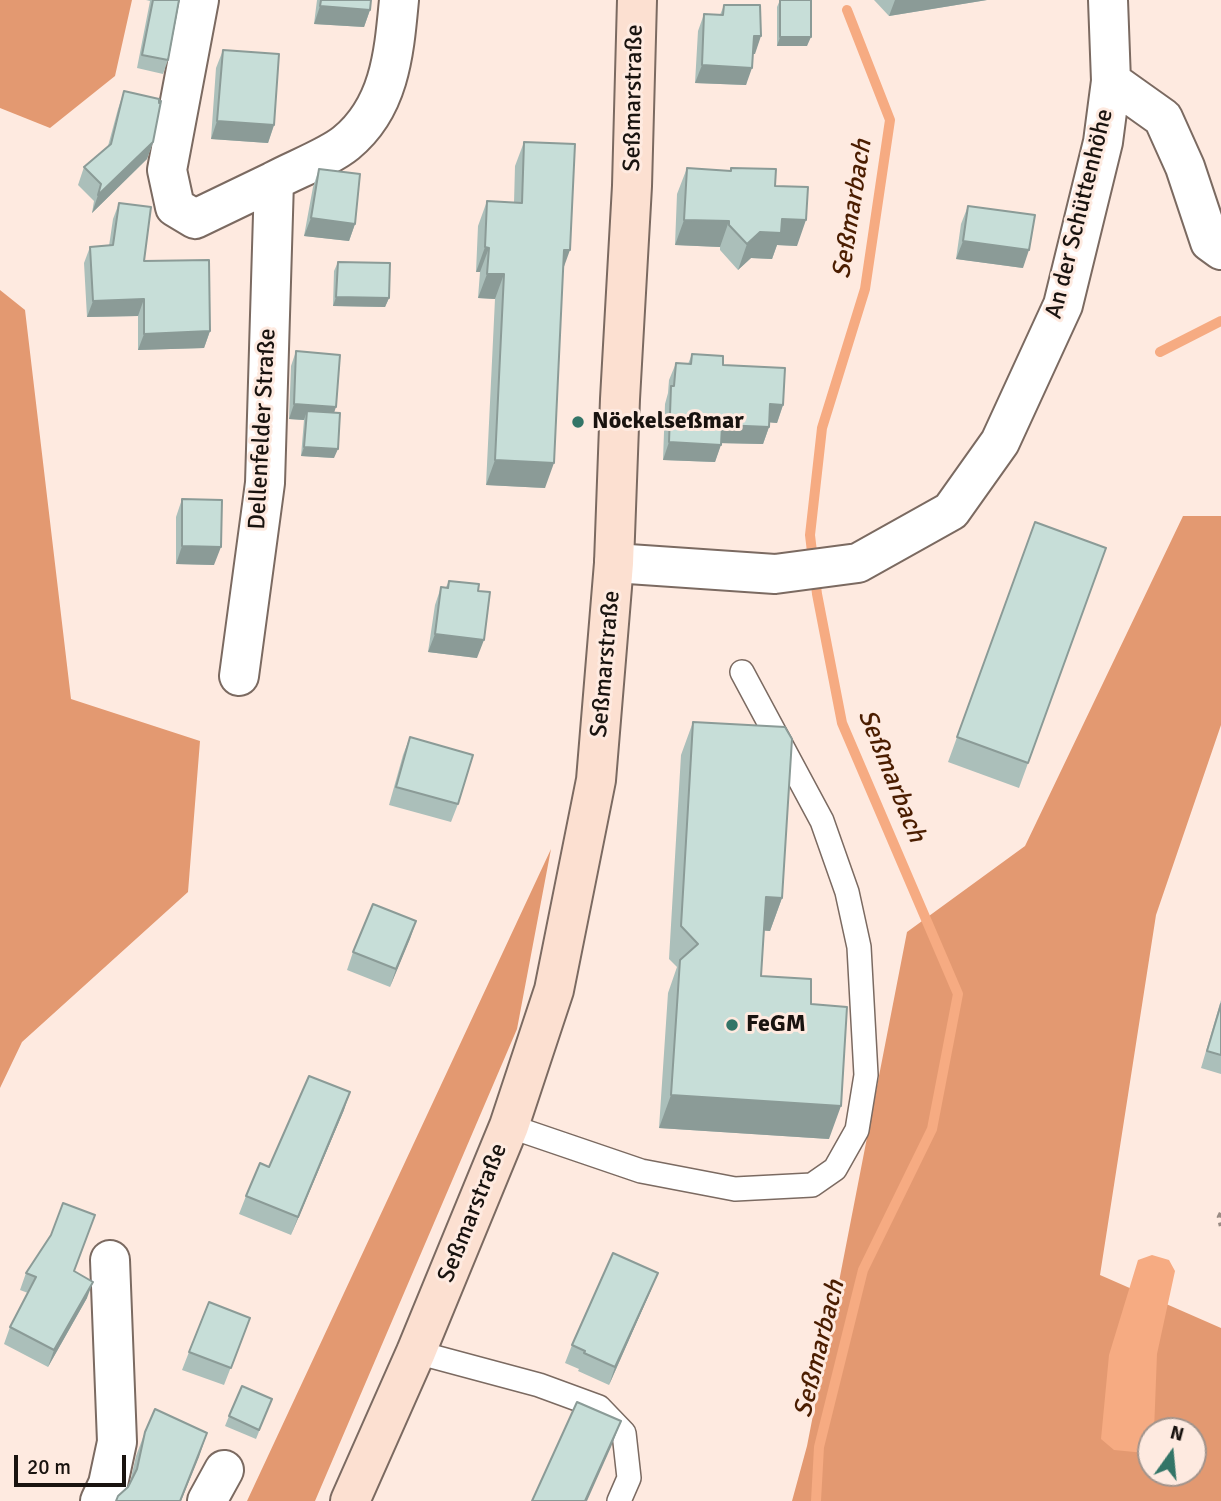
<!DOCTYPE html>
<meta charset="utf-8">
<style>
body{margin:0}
#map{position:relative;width:1221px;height:1501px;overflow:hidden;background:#feeae0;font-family:Signika,sans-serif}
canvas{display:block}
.north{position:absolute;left:1137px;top:1417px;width:70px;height:70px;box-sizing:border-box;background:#feeae0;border:2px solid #a2948c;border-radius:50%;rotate:15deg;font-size:19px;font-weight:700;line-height:28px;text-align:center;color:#19130f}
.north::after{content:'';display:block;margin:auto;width:24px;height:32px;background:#337567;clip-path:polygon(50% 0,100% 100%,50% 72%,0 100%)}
.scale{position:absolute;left:14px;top:1455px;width:112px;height:32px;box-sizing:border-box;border:4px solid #19130f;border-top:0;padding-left:9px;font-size:21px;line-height:24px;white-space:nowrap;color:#19130f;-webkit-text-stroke:5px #feeae0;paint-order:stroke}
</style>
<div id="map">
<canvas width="1221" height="1501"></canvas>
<div class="north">N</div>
<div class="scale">20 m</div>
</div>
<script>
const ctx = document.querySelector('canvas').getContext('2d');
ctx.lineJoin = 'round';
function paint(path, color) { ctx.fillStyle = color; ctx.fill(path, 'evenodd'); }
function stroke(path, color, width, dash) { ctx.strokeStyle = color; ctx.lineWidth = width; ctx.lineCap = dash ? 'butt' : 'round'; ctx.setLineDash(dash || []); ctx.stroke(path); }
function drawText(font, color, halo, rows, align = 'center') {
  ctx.font = font + ' Signika,sans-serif'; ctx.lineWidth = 6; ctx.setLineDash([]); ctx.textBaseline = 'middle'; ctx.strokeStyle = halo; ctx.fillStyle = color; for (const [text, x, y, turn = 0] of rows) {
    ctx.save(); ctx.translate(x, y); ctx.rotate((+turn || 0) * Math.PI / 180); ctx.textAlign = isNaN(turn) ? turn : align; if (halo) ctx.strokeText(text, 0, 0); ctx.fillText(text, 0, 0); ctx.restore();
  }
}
paint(new Path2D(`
 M0,0H132L115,76L50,128L0,108Z
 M0,290L25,310L71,699L200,741L188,892L22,1042L0,1088Z
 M1183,516H1221V725L1156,915L1100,1275L1221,1328V1501H792L807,1446L907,932L1025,846ZM1151,1431H1193V1473H1151Z
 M551,849L517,1029L315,1501H247Z`), '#e39971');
paint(new Path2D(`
 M1152,1255L1169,1260L1175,1271L1157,1354L1154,1431H1151V1442L1145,1453L1114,1450L1101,1439L1109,1355L1138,1260Z`), '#f6ab82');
stroke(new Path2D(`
 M1160,352L1221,321
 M816,1501L819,1447L863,1270L932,1129L958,994L842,723L817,594L810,535L822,428L865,289L890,120L847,10`), '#f6ab82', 10);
const lane = new Path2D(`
 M509,1126L641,1171L735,1189L812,1185L835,1169L857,1130L866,1075L859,947L847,892L822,821L742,672
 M416,1352L539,1385L599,1407L624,1433L629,1478L619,1501`);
const street = new Path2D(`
 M199,0L167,170L175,207L195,219L274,181
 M1111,81L1163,118L1185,167L1210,242L1221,250
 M614,563L775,574L858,563L951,511L1000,442L1063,305L1103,142L1111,81L1108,0
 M239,676L265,483L274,181C294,170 329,157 346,143C390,107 394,53 399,0
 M100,1501L108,1484L117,1442L110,1260
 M207,1501L224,1470`);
const secondary = new Path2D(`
 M350,1501L416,1352L509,1126L554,990L596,780L614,563L620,399L632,186L637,0`);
stroke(lane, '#7b6a61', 26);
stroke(street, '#7b6a61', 42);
stroke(secondary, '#7b6a61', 42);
stroke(new Path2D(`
 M1221,1213L1219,1217L1221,1226`), '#9a8c84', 4.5, [5, 5]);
stroke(lane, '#fff', 23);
stroke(street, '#fff', 38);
stroke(secondary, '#fce0d1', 38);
paint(new Path2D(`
 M146,0H179L168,60L163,74L137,68L150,1Z
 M317,0H371L370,10L364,27L314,24Z
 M780,0H811L807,46H777V7Z
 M874,0H987L889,16Z
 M724,5L755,54H753L746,85L695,83L698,31L704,14L720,15Z
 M223,50L274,125L268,143L211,139L216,68Z
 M124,91L153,142L147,159L92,213L94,201L78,185L84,167L108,146L118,109Z
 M524,142L563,269L545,488L486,485L495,299L478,298L480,272H476L478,226L487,201L514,203L515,166Z
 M687,168L730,171L731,168L775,186L797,246L777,245L772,259L751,258L738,270L720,250V247L675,245L677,194Z
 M319,169L355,224L349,241L304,236L313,187Z
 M119,203L144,261L210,331L204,348L138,350V316L87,317L84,263L90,247L109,246L113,219Z
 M968,206L1023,268L956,259L961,224Z
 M338,262L389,298L385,307L333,306L334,271Z
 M296,351L334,413V458L301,456L304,420L289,419L291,366Z
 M692,354L723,365L783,405L777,423L769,422V427L763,444L721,443L715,462L663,460L665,404L668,393L669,380L676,363L688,364Z
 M182,499L214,565L176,564V517Z
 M1035,522L1106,548L1019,788L948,762Z
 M449,581L478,591L477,658L428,652L435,605L441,587H446Z
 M693,722L782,898L770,931L764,930L761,976L811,1004L829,1139L659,1128L668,993L677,967L669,959L681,755Z
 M410,737L458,804L451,822L389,805L403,755Z
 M416,921L390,987L347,970L353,952Z
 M1221,1000V1074L1201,1068Z
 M344,1110L291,1235L239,1214L246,1196L269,1167Z
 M74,1271L87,1298L48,1367L4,1344L10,1327L28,1293L20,1290L26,1273Z
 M651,1290L609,1385L578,1371L579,1369L565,1363L572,1345Z
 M250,1318L224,1385L182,1370L189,1352Z
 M272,1399L256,1439L225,1426L229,1416Z
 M145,1432L199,1457L128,1487L130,1482L136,1456Z`), '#abbfba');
paint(new Path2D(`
 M895,0H987L889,16Z
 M320,6L370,10L364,27L314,24Z
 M754,36H761L755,54H748Z
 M780,37H811L807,46H777Z
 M702,65L752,68L746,85L695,83Z
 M217,121L274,125L268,143L211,139Z
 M153,142L147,159L92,213L98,195Z
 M311,218L355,224L349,241L304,236Z
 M782,219L806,220L797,246L777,245L772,259L751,258L738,270L747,244L760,232Z
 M684,220L729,221L720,247L675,245Z
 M963,241L1029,250L1023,268L956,259Z
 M485,247L489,248L480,272H476Z
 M564,250H570L561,275Z
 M487,274H504L495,299L478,298Z
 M336,297L389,298L385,307L333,306Z
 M144,299L138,316L87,317L93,301Z
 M210,331L204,348L138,350L144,334Z
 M294,404L336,407L331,422L307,411L304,420L289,419Z
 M770,404L783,405L777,423L764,422Z
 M722,425L769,427L763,444L716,443Z
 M669,442L721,445L715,462L663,460Z
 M304,447L338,449L334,458L301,456Z
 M495,460L554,463L545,488L486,485Z
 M182,546L221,547L214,565L176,564Z
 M435,634L484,640L477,658L428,652Z
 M766,897L782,898L770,931L754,930Z
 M416,921L410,939L390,987L396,969Z
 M350,1092L344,1110L291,1235L298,1217Z
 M671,1095L841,1106L829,1139L659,1128Z
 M658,1273L651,1290L609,1385L615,1367Z
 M93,1282L87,1298L48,1367L54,1350Z
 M621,1421L611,1447L587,1501H585Z
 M207,1433L199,1457L181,1501H180Z`), '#8b9b97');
const building = new Path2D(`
 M153,0H179L168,60L142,55Z
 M321,0H371L370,10L320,6Z
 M780,0H811V37H780Z
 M724,5H760L761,36H754L752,68L702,65L704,14L723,15Z
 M223,50L279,54L274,125L217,121Z
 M124,91L159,99V103L161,101L153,142L98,195L101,184L84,167L111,144Z
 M524,142L575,144L570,250H564L554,463L495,460L504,274H487L489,248L485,247L487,201L522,203Z
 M687,168L731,171V168L776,169L775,186L808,187L806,220L782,219L781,233L760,232L747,244L729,225V221L684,220Z
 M319,169L360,174L355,224L311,218Z
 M119,203L151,207L144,261L209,260L210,331L144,334V299L93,301L90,247L113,245Z
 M968,206L1035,215L1029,250L963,241Z
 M338,262L390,263L389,298L336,297Z
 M296,351L340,355L336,407L294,404Z
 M692,354L723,356V365L785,368L783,405L770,404L769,427L722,425L721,445L669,442L671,386H674L676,363L691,364Z
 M307,411L340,413L338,449L304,447Z
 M182,499L222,500L221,547L182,546Z
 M1035,522L1106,548L1028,763L957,737Z
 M449,581L479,584L478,591L490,592L484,640L435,634L441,587L448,588Z
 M693,722L785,727L792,739L782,898L766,897L761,976L811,979V1004L847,1007L841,1106L671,1095L680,960L698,944L681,926Z
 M410,737L473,755L458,804L396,787Z
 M373,904L416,921L396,969L353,952Z
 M1221,1004V1055L1207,1051Z
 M309,1076L350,1092L298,1217L246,1196L260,1163L269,1167Z
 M63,1203L95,1215L74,1271L93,1282L54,1350L10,1327L36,1277L26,1273L51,1235Z
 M613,1253L658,1273L615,1367L584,1353L585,1351L572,1345Z
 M209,1302L250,1318L231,1368L189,1352Z
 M242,1386L272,1399L259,1430L229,1416Z
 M577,1402L621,1421L585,1501H532Z
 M155,1409L207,1433L180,1501H116L118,1496L128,1487L137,1469L145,1432Z`);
paint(building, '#c7ded8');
stroke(building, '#8b9b97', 2);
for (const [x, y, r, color] of [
 [578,422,7,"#337567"],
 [732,1025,7,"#337567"]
]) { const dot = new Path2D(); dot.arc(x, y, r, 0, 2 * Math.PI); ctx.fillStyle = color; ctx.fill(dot); stroke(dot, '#feeae0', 2.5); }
drawText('24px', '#19130f', '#feeae0', [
 ["Seßmarstraße",634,98,-89],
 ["An der Schüttenhöhe",1080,214,-76],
 ["Dellenfelder Straße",263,429,-87],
 ["Seßmarstraße",606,664,-85],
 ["Seßmarstraße",473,1213,-68]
]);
drawText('bold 24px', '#19130f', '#feeae0', [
 ["Nöckelseßmar",592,422],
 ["FeGM",746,1025]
], 'left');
drawText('italic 26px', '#4b1d00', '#feeae0', [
 ["Seßmarbach",853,209,-81],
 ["Seßmarbach",891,776,68],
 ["Seßmarbach",820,1349,-76]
]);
</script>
